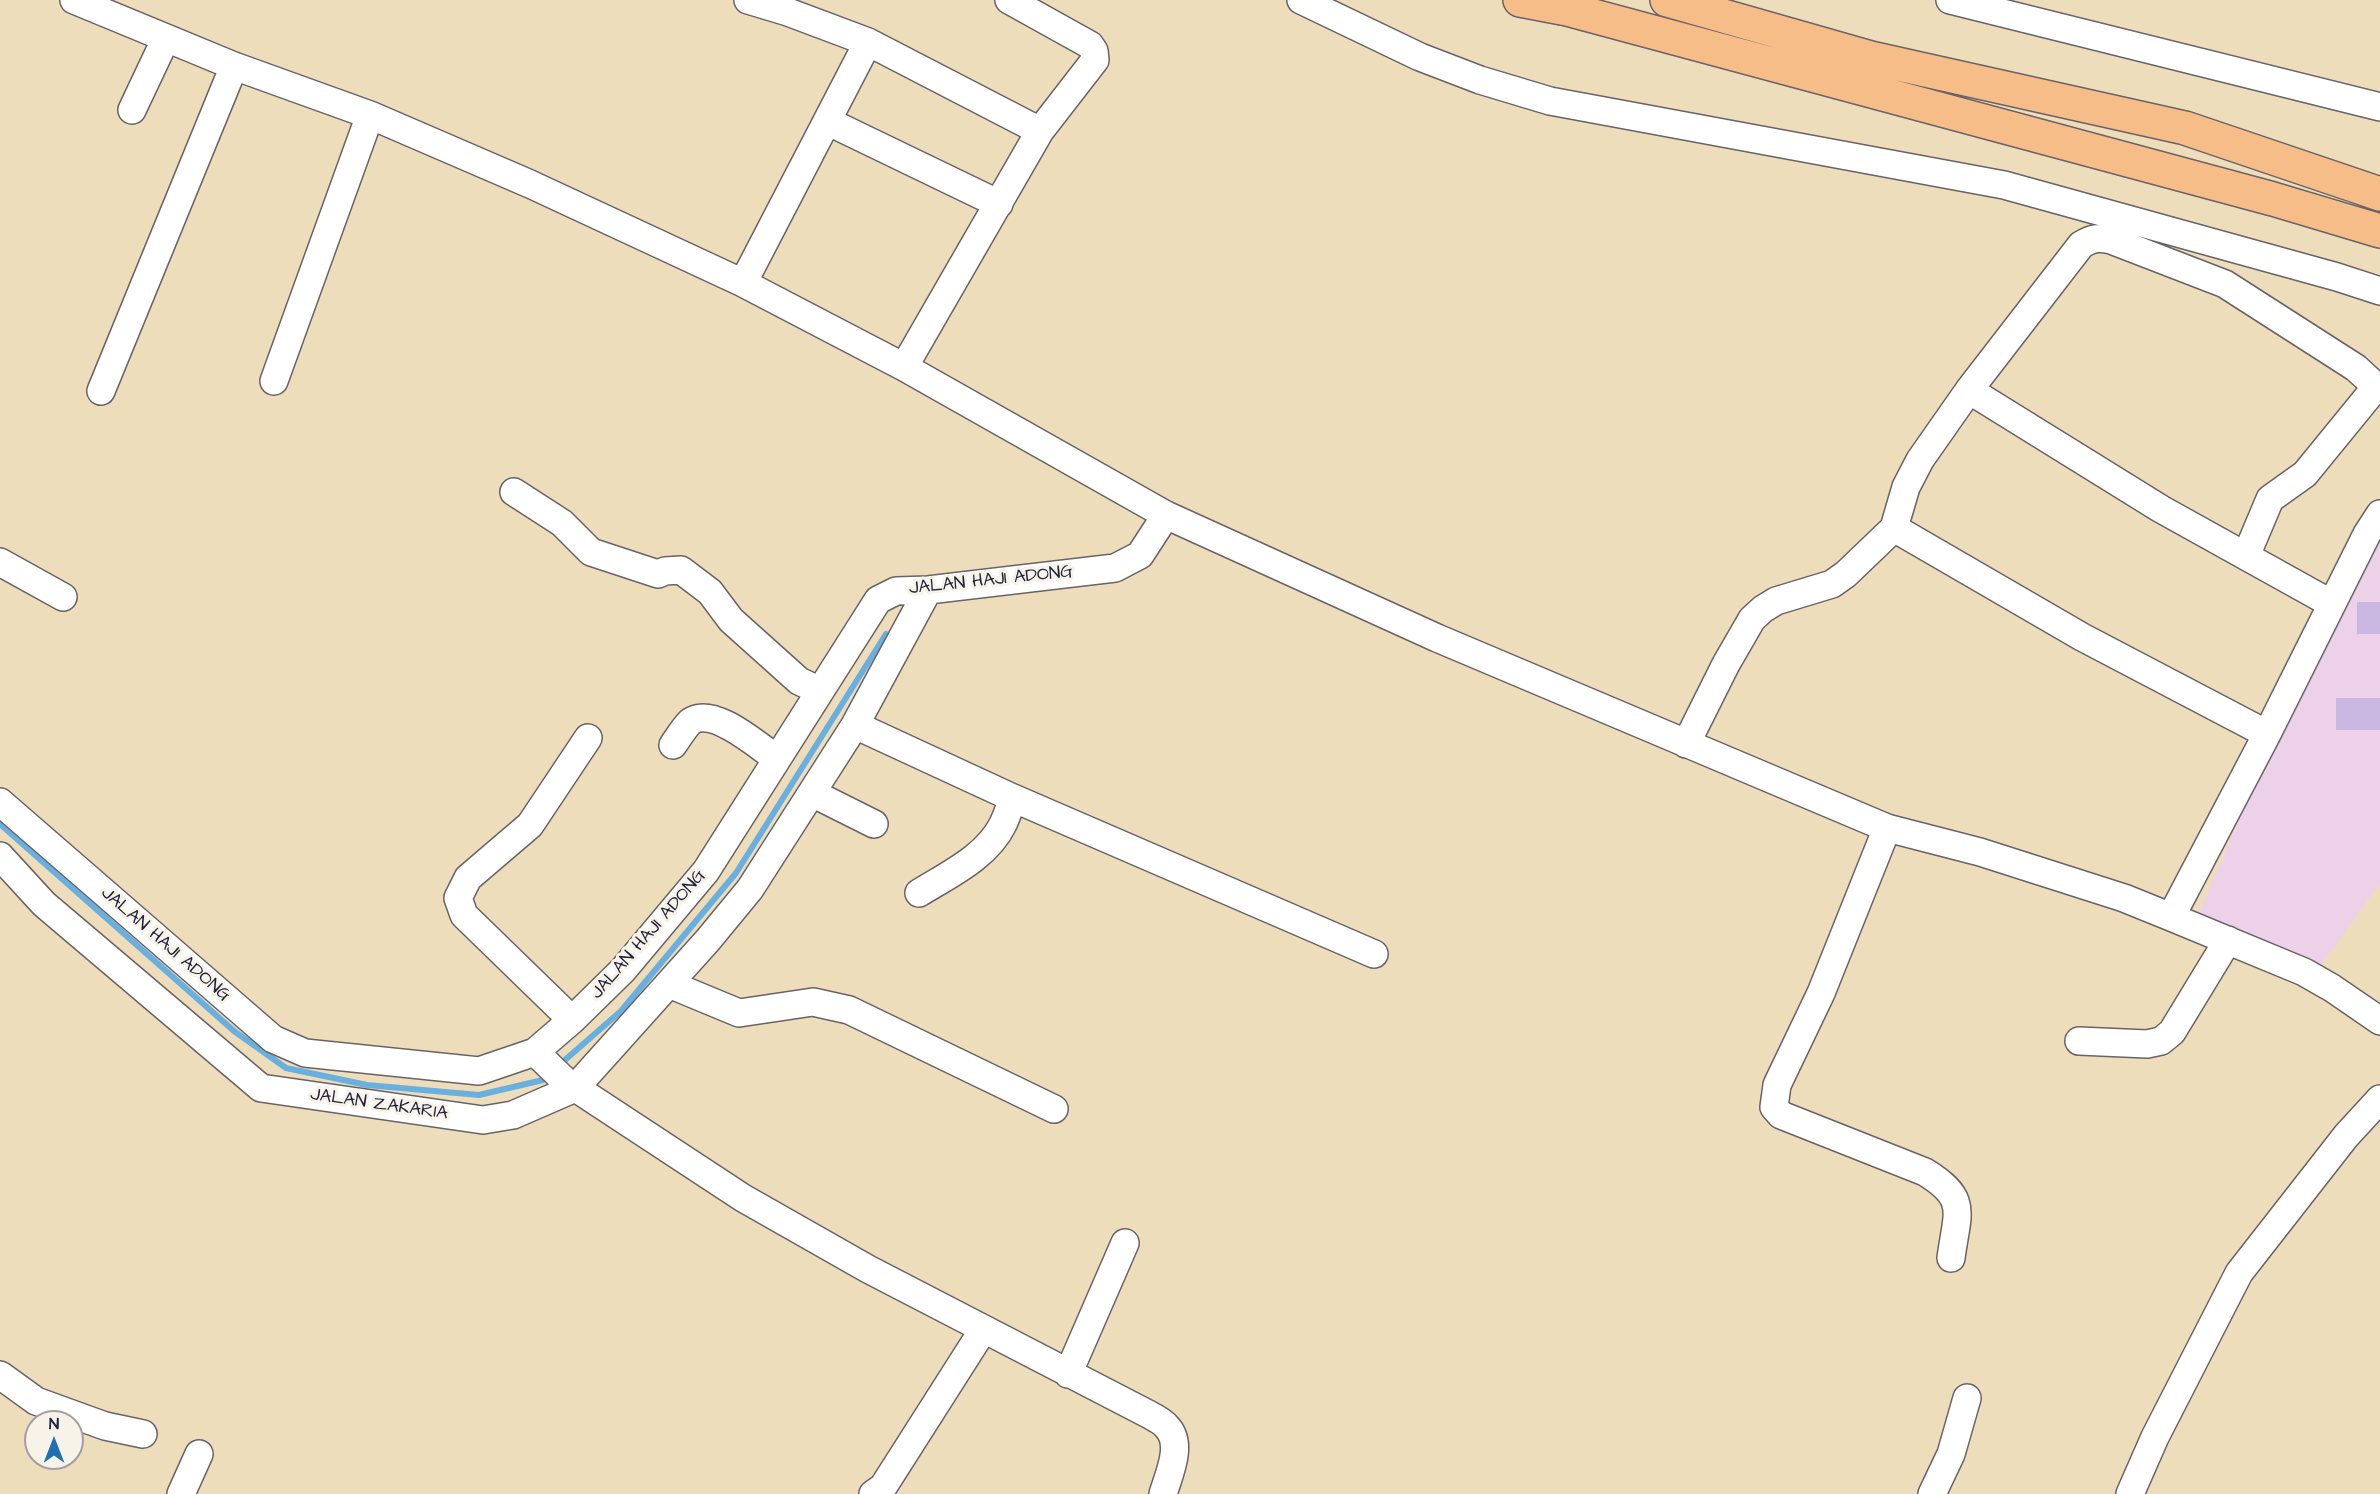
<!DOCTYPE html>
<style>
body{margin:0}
#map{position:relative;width:2380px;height:1494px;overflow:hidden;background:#eeddba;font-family:"Architects Daughter",sans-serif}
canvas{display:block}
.north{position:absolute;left:24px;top:1410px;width:60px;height:60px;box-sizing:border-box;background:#f7f3e8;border:2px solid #a29fa3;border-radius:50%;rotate:0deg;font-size:16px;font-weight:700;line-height:24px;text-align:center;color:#22223b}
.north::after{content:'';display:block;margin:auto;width:21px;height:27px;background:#1f6fb2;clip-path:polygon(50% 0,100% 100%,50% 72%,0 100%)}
</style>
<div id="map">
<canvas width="2380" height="1494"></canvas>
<div class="north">N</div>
</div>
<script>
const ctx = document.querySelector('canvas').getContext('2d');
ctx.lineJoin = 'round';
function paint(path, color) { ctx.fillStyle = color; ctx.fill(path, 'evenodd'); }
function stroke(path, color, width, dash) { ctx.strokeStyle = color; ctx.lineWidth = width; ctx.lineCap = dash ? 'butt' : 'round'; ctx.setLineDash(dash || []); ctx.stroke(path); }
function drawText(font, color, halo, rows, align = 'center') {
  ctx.font = font + ' "Architects Daughter",sans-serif'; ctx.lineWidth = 6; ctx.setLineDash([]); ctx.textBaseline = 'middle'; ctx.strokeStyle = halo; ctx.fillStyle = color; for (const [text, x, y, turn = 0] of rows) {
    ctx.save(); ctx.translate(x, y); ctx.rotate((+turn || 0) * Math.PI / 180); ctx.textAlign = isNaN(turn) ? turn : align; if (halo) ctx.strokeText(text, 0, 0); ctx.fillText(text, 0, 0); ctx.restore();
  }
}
paint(new Path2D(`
 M2380,533V883L2319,968L2198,915L2309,656Z`), '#ecd1e9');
stroke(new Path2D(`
 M0,824L234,1031L286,1068L367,1085L479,1095L543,1080L548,1075
 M558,1066L621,1011L736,873L886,634`), '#69b0e0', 6);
paint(new Path2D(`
 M2357,602H2380V634H2357Z
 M2336,698H2380V730H2336Z`), '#cab8e3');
const minor = new Path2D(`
 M74,0L234,66L370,115L530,184L743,283L904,367L1166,515L1437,638L1887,828L1980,852L2124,898L2171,917L2304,972L2332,988L2380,1021
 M748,0L788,12L868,42L1040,131
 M1301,0L1420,57L1480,80L1550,101L2004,185L2337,277L2380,291
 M1950,0L2380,107
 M132,110L166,38
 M827,121L999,204
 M743,283L868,42
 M904,367L1040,131L1095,60L1094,51L1090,45L1009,0
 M274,381L370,115
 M1969,390L2161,509L2332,604
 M101,391L234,66
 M514,492L562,523L591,552L658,574L665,571L681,570L710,592L731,620L799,681L820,691
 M1894,528L2082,637L2267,734
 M2246,556L2270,499L2305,474L2376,387
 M0,562L63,597
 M855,725L1013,798L1374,954
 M1686,744L1726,664L1752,619L1763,609L1776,601L1832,584L1846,574L1894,528L1906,487L1920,460L1969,390L2081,245C2092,238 2099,237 2111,240L2225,284L2356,368L2380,390
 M673,745C678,738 684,728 690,722C713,705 758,746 777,759
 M812,793L874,824
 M0,802L273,1039L305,1053L479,1071L535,1052L572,1020L623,970L706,871L878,600L896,591L928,590L1115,568L1140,555L1166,515
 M1887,828L1821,993L1777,1085L1774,1107L1781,1115L1925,1172C1969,1199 1957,1212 1951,1258
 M0,856L44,904L261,1088L483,1120L513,1115L575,1088L708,940L750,889L855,725L928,590
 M919,893C948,875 987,857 1003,824C1007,816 1010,806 1013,798
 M2171,917L2267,734L2367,534L2380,514
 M669,984L739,1013L813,1002L849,1010L1054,1109
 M572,1020L464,915L458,898L468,878L530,825L588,738
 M2079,1041L2147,1044L2161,1041L2172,1032L2228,940
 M535,1052L565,1081L743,1198L868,1269L1150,1415C1155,1418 1162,1421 1166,1426C1184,1443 1169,1474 1163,1494
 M1068,1374L1125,1243
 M0,1375L36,1401L105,1426L143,1434
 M181,1494L199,1454
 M873,1494L883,1487L983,1330
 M1932,1494L1951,1454L1967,1398
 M2130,1494L2155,1437L2239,1273L2346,1136L2380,1099`);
const major = new Path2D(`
 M1534,0L2273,199L2380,231
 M1667,0L1871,58L2185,128L2380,194`);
const highway = new Path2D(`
 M1520,0L1562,8`);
stroke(minor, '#696367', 30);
stroke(major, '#696367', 36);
stroke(highway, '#696367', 36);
stroke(minor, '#fff', 27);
stroke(major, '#f7bd88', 33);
stroke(highway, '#f7bd88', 33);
drawText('18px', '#22223b', '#f7f3e8', [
 ["JALAN HAJI ADONG",991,581,-6],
 ["JALAN HAJI ADONG",649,935,-49],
 ["JALAN HAJI ADONG",165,945,41],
 ["JALAN ZAKARIA",379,1105,8]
]);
</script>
